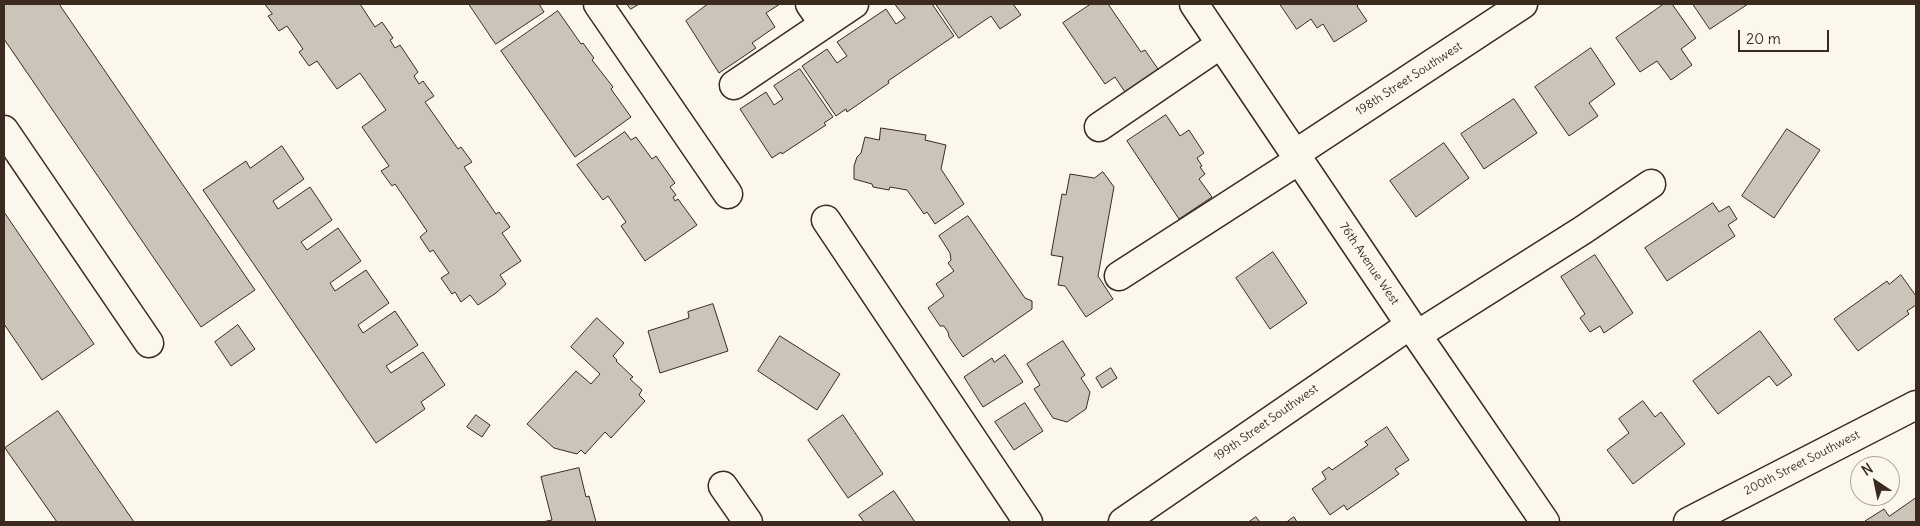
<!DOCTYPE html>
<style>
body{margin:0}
#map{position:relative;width:1920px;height:526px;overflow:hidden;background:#fbf7ec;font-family:Delius,sans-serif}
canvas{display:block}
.frame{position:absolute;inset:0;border:5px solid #3b2a1e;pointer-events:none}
.north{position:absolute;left:1850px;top:456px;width:50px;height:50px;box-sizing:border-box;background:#fbf7ec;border:1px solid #aea59a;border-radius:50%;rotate:326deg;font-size:14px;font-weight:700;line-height:20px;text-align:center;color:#3b2a1e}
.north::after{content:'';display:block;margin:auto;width:18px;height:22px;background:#3b2a1e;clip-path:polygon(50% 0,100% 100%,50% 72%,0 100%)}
.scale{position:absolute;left:1738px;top:30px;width:91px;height:22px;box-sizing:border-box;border:2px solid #3b2a1e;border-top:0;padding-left:6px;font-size:15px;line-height:18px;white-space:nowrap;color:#3b2a1e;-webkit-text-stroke:4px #fbf7ec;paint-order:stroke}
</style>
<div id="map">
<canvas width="1920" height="526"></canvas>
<div class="frame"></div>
<div class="north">N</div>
<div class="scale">20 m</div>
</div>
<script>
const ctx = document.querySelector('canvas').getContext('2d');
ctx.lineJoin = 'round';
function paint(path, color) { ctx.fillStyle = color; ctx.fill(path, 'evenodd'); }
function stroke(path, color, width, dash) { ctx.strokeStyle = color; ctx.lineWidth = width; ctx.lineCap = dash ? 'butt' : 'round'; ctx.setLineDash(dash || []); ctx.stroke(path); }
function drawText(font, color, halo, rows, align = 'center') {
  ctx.font = font + ' Delius,sans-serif'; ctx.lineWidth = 5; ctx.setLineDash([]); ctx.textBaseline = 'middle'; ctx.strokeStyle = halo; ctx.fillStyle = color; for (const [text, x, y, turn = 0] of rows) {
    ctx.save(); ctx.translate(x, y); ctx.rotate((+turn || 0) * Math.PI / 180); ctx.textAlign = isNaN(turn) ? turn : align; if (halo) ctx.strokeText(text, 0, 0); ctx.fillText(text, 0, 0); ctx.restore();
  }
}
const building = new Path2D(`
 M4,4H59L255,290L201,327L4,39Z
 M265,4H360L375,27L382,22L393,38L390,40L395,48L400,45L418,72L414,76L419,84L423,81L434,96L425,102L458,149L461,147L472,162L464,167L496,214L499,212L510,227L502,233L521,261L500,275L506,284L496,293L478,305L470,295L461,302L455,292L452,294L441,278L449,273L433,250L430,252L420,237L427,231L395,184L392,186L381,171L389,166L362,127L386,110L360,73L337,89L317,61L309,66L299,52L303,49L287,26L279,31L268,16L272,14Z
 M469,4H539L544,12L496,44Z
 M627,4H639L631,9Z
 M708,4H780L766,13L775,27L752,43L756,48L719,73L686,21Z
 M895,4H932L954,36L888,81L889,83L847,112L846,109L836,116L802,66L827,49L837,63L847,56L837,42L886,9L896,24L905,18Z
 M936,4H1013L1021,15L1000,29L991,16L959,38Z
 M1091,4H1108L1141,52L1145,50L1160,72L1127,95L1115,77L1105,84L1063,23Z
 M1280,4H1359L1357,6L1367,21L1334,42L1323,24L1317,28L1311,19L1297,29Z
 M1664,4H1672L1696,38L1681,49L1692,65L1671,80L1657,61L1640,72L1616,38Z
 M1693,4H1748L1710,29Z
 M558,11L581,44L583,43L594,58L592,60L613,87L611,89L631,117L575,157L501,51Z
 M1591,48L1615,84L1589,103L1598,116L1569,136L1535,87Z
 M800,69L833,117L824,123L826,125L782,154L781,152L772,158L740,109L766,92L774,105L783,99L774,86Z
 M1514,99L1537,133L1484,169L1461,134Z
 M1166,115L1180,136L1189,130L1204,153L1197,158L1202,166L1200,167L1205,174L1199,179L1212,197L1179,219L1127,141Z
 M881,128L926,135L925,140L946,145L941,169L964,204L935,224L927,212L924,214L907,190L890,187L889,190L873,187L872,184L854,179V166L857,157L861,153L865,137L879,140Z
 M1787,129L1820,150L1774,218L1742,196Z
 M625,132L631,140L636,137L652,159L656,156L675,183L670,187L676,195L673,197L675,201L678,199L697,225L645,261L621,226L626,222L608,196L603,200L577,165Z
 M1444,143L1469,178L1416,217L1390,181Z
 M282,146L304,179L273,201L278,209L310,187L332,220L301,242L307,250L338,228L361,261L330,283L335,291L366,270L389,303L358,325L363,333L395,311L418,345L386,366L391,373L423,352L445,385L421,402L425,409L376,443L203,190L246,161L250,168Z
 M1103,172L1114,187L1098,276L1113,299L1086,317L1065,286L1058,285L1063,257L1051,255L1062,194L1066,195L1070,174L1094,178Z
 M1713,203L1719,212L1729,206L1737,219L1728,225L1735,236L1667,281L1645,248Z
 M4,212L94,344L42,380L4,324Z
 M968,216L1025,298L1032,301V309L963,357L949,337L948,332L944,326H940L928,308L944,296L936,284L954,271L948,263L951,260L950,253L939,236Z
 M1273,252L1307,303L1270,329L1236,278Z
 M1595,255L1633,313L1604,333L1600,326L1590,332L1580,318L1585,314L1561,277Z
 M1901,275L1916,296V305L1907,311L1909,314L1858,351L1834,319L1887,281L1889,284Z
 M713,304L728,351L660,373L648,331L689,318L688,312Z
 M597,318L624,343L613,356L617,360L616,361L633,377L630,379L642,390L639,395L645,401L611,438L605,432L585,454L581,450L577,454L554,448L527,424L576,371L591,384L600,374L571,347Z
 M238,325L255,349L231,366L215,342Z
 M1760,331L1792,375L1777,386L1769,376L1718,414L1693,381Z
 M780,336L840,374L817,410L758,371Z
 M1063,341L1085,375L1081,378L1090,392L1086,409L1067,422L1053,418L1034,389L1040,385L1027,364Z
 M1005,355L1023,382L983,407L964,377L992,358L994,362Z
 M1111,368L1117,378L1102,388L1096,378Z
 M1643,401L1655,417L1661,412L1685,444L1633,484L1607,450L1629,433L1619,419Z
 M1025,403L1043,431L1014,450L995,422Z
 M58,411L134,522H57L5,448Z
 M476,415L490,425L482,437L467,427Z
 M843,415L883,474L848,498L808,440Z
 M1387,427L1409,460L1395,469L1399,474L1347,510L1344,505L1330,515L1312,489L1326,479L1322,472L1329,467L1332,470L1368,445L1365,442Z
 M579,468L586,497L589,496L596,522H542L552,520L541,477Z
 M894,491L915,522H864L859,515Z
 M1916,498V522H1866L1865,521L1884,509L1889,516Z
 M1256,517L1260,522H1249Z
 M1294,517L1297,522H1287Z`);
paint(building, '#ccc4b9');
stroke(building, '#3b2a1e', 1);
const minor = new Path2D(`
 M598,4L728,194
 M810,4L824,24
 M1194,4L1417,335L1545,522
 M734,85L854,4
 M1099,127L1221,44
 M4,130L149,343
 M1295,154L1523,4
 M826,220L1028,522
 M1119,276L1299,160
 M1417,335L1583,230L1651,184
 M723,486L748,522
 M1123,522L1410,325
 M1688,522L1916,405`);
stroke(minor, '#3b2a1e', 31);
stroke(minor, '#fbf7ec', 28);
drawText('12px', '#3b2a1e', '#fbf7ec', [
 ["198th Street Southwest",1409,79,-33],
 ["76th Avenue West",1369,264,56],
 ["199th Street Southwest",1266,423,-35],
 ["200th Street Southwest",1802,463,-27]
]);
</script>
